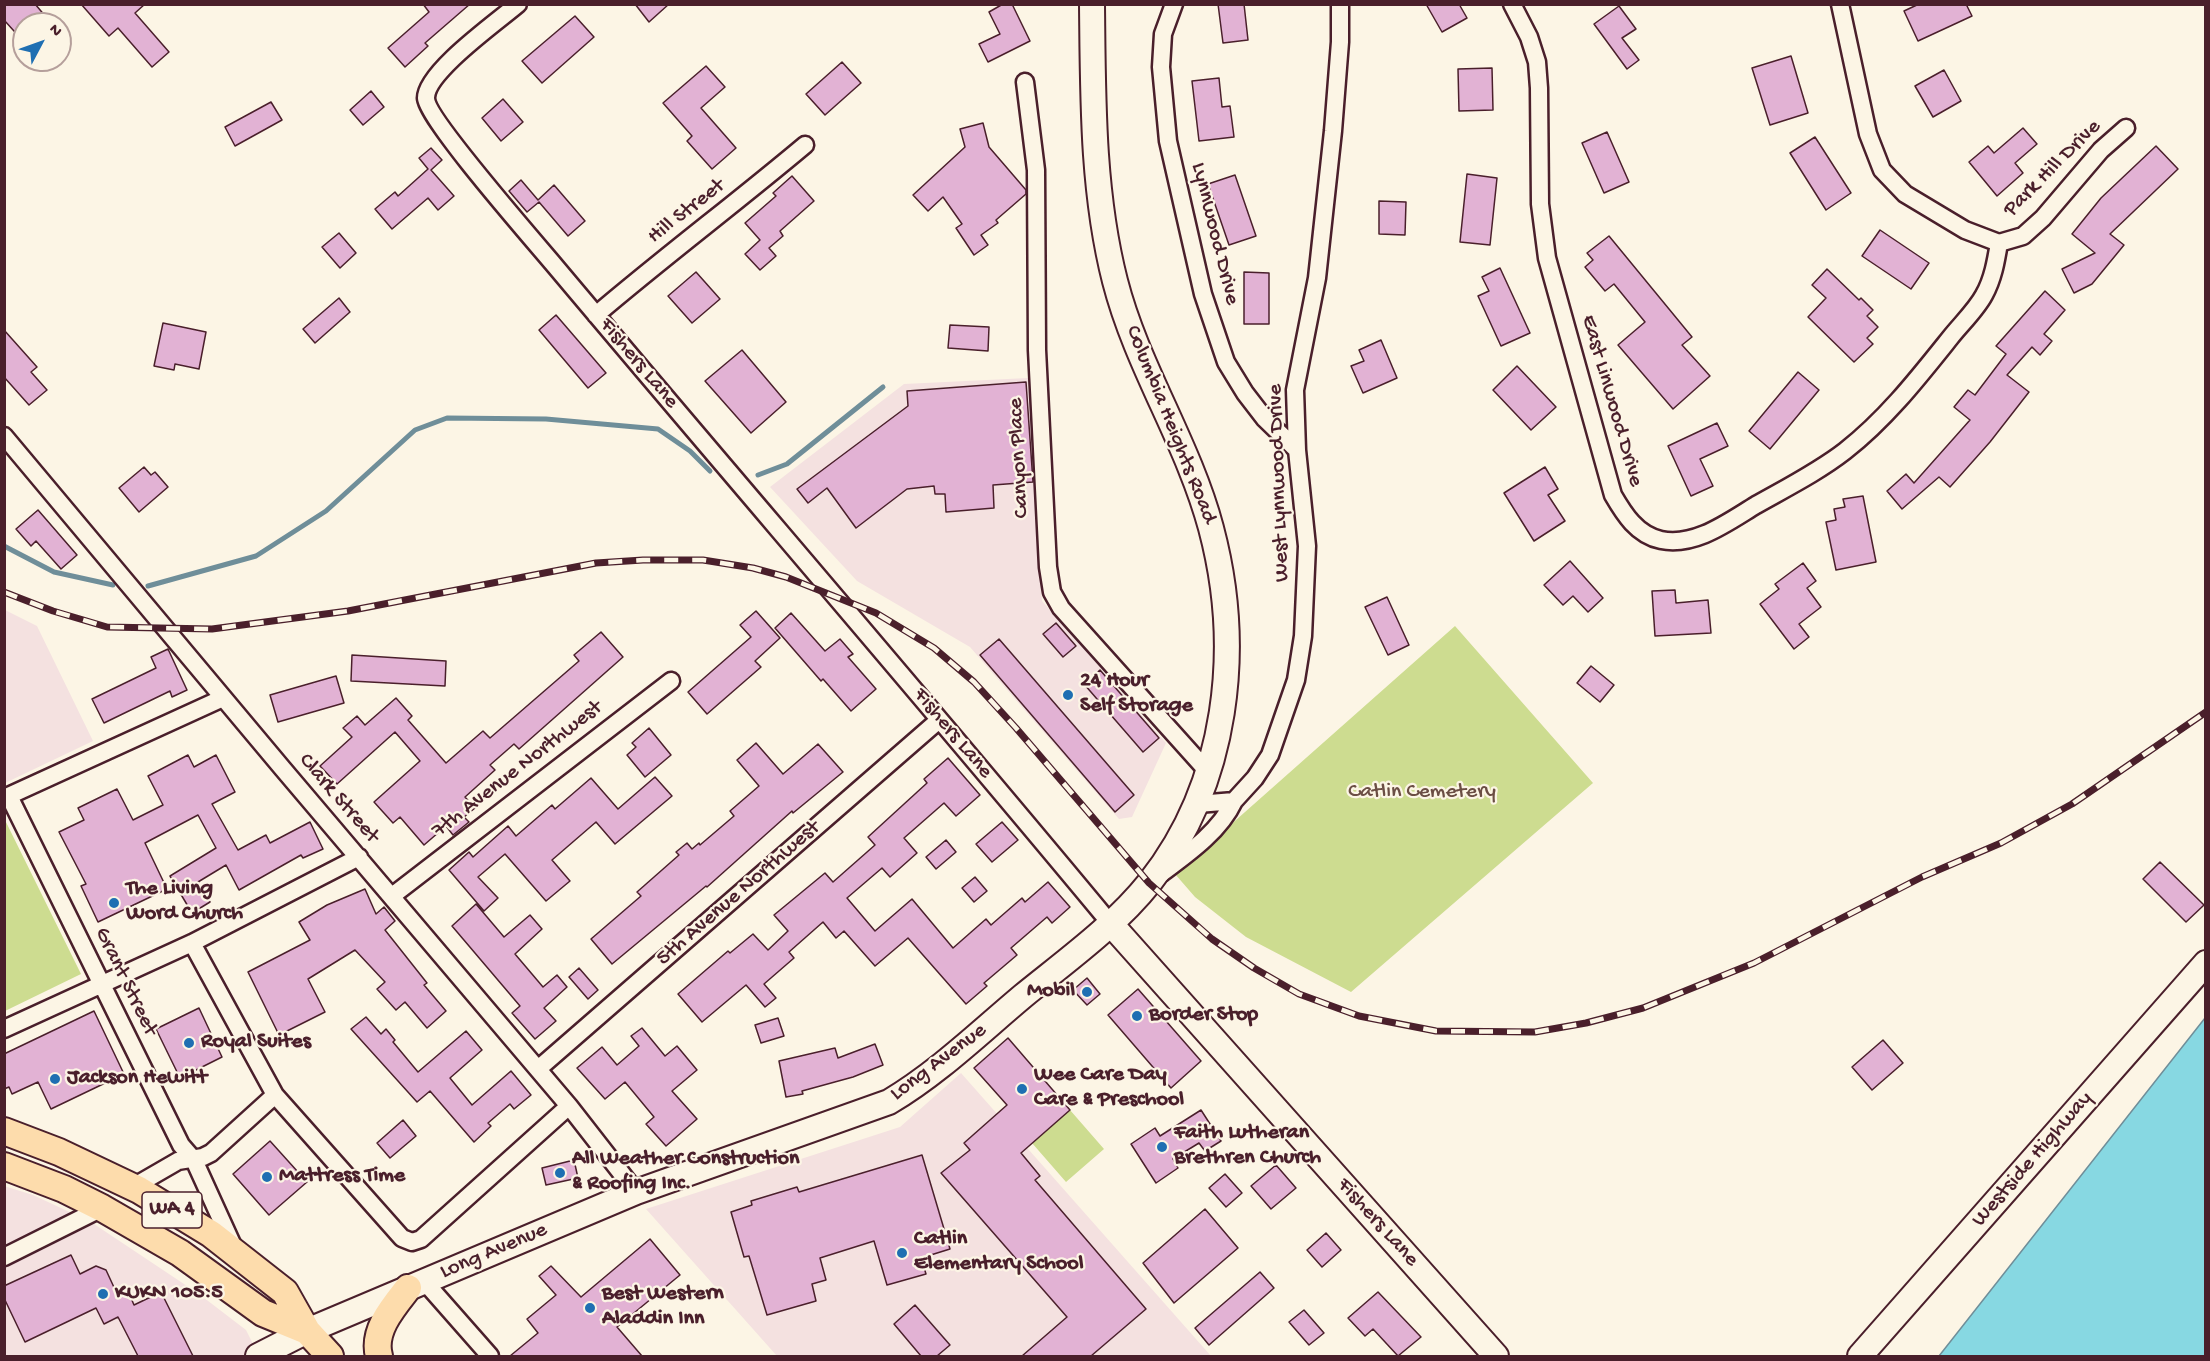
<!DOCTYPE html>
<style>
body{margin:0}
#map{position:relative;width:2210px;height:1361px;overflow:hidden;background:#fcf5e5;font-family:"Gochi Hand",sans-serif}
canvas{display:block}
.frame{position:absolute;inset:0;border:6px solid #4a1f2b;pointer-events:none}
.north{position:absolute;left:12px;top:12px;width:60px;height:60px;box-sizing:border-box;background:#fcf5e5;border:2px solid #b59f9b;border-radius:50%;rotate:49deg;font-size:16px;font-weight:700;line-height:24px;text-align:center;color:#4a1f2b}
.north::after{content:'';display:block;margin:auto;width:21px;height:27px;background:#1f6fb2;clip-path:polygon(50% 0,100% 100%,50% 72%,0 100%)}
</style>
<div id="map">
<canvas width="2210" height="1361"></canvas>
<div class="frame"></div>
<div class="north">N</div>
</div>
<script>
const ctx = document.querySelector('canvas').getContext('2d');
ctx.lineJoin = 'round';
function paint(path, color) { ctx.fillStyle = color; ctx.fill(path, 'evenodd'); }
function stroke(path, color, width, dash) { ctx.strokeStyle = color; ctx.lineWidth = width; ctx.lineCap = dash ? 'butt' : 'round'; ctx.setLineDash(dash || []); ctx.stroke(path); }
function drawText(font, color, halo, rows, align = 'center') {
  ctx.font = font + ' "Gochi Hand",sans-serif'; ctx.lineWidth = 4.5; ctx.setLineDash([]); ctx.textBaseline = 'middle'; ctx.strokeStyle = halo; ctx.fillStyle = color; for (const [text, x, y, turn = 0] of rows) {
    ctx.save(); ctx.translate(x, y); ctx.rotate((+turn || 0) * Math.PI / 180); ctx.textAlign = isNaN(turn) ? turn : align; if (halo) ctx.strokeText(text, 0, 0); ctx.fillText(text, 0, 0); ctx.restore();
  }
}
paint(new Path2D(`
 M1028,378L1042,601L1166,743L1132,817L1119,819L970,647L857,581L770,487L904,384Z
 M5,610L37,626L93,741L5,783Z
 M961,1073L1211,1356H777L646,1209L900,1127Z
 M4,1186L33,1195L91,1222L199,1294L246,1330L259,1356H5Z`), '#f4e1e0');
paint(new Path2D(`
 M1455,626L1593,783L1351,992L1246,937L1195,897L1175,874Z
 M4,818L81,974L5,1011H4Z
 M1070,1110L1104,1149L1066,1182L1032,1143Z`), '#cddc90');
const water = new Path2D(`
 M2205,1018V1356H1939Z`);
paint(water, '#87d8e2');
stroke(water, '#6f8e99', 1.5);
stroke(new Path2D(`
 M758,475L787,464L883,387
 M4,546L54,572L113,585
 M148,586L256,556L326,511L415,430L447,418L546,419L658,429L690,451L710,471`), '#6f8e99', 5);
const building = new Path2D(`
 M4,4H35L46,17L37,24H24V42L4,20Z
 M81,4H145L135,13L169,52L152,67L118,28L109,36Z
 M423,4H470L425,43L428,46L405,67L388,48L429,12Z
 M635,4H669L649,22Z
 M1003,4H1012L1030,41L988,62L979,44L1000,34L989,12Z
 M1218,4H1244L1248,40L1223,43Z
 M1426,4H1459L1467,18L1442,32Z
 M1919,4H1966L1972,16L1918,41L1904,11Z
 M1619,6L1636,29L1622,38L1639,60L1627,69L1594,24Z
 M575,16L594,37L542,83L522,61Z
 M1791,56L1808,113L1770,125L1752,68Z
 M842,62L861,83L825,115L806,94Z
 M706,66L725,87L701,108L736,148L712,169L687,141L692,136L663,103Z
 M1492,68L1493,110L1459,111L1458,69Z
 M1944,70L1961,101L1933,117L1915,86Z
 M1219,78L1222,107L1230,106L1234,137L1199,141L1192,81Z
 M371,91L384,107L363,125L350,110Z
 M503,99L523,122L501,141L482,118Z
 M271,102L282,120L235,146L225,127Z
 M983,123L989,147L1026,190V194L996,220L998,223L981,235L988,245L974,255L956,228L962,224L943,197L928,211L913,195L965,147L960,129Z
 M2023,128L2037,144L2015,163L2023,173L1997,196L1969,162L1988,146L1994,153Z
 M1607,132L1629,182L1604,193L1582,143Z
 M1815,137L1851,193L1826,210L1790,153Z
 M2156,146L2178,169L2110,234L2124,245L2092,284L2074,293L2062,269L2095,253L2072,234L2101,198Z
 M431,148L442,160L431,170L454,196L438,210L428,198L392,229L375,209L395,192L398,196L428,169L419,158Z
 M1467,174L1497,178L1490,245L1460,242Z
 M1235,175L1256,236L1229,245L1208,184Z
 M792,176L814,201L780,231L783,236L769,248L776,256L760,270L745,254L760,240L745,223L776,196L773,193Z
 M521,180L538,200L554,185L585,221L568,236L539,202L527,212L509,191Z
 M1379,201L1406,202L1405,235L1379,234Z
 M1880,230L1929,263L1911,289L1862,256Z
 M339,233L356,253L340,268L322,247Z
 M1609,236L1692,337L1682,345L1710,376L1673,409L1618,345L1645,322L1614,284L1605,291L1585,267L1593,260L1587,253Z
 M1500,268L1530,333L1501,346L1478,296L1489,291L1482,277Z
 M1827,269L1859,300L1861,298L1873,310L1867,316L1878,327L1867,338L1873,344L1854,362L1808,317L1826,298L1812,285Z
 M696,272L720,299L692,323L668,296Z
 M1244,272L1269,273V324H1244Z
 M2045,291L2065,310L2044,334L2052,341L2040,355L2032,347L2007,375L2029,392L1990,442L1950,487L1939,477L1902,509L1887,491L1906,474L1914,483L1970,420L1954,407L1968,390L1975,395L2006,354L1996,346Z
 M339,298L350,312L315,343L303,329Z
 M556,315L606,373L588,388L539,330Z
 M163,323L206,332L199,369L175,364L174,370L154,366Z
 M950,325L989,327L988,351L948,348Z
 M4,330L37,367L31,372L47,390L29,405L4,377Z
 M1381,340L1397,378L1363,393L1351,366L1364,361L1359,350Z
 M742,350L786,402L751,433L705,381Z
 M1517,366L1556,407L1531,430L1493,390Z
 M1798,372L1819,390L1770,449L1749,431Z
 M1026,382L1033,482L993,485L994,508L946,512L945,494H935L934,486L907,489L856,528L827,488L808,503L797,489L908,406L907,391Z
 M1717,423L1728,446L1700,459L1713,486L1691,496L1668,446Z
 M144,467L151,475L155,472L168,487L139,512L119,488Z
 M1545,467L1558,489L1548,495L1565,521L1534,541L1504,493Z
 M1863,496L1876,562L1836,570L1826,522L1836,520L1834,509L1845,507L1843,499Z
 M38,510L77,555L61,569L36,541L31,546L16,529Z
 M1570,561L1603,598L1588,612L1573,596L1563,605L1544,585Z
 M1803,563L1816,581L1807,588L1821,607L1799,624L1809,637L1794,649L1760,604L1779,589L1775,584Z
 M1675,590L1676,603L1708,600L1711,633L1655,636L1652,591Z
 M1387,597L1409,645L1388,655L1365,607Z
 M756,611L780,638L755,661L761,667L707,714L688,692L751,637L740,625Z
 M791,613L825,651L840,639L853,654L848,657L876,689L851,711L823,679L821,681L775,628Z
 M1056,623L1076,646L1063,657L1043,634Z
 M601,632L623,657L519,749L514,744L490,765L495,770L465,797L475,808L464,817L469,822L453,835L446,826L424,845L400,817L393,823L374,802L420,761L395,732L337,784L320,766L352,737L343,728L357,716L365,725L396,698L412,716L408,720L446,763L483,731L490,738L579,661L574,655Z
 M999,639L1134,795L1115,812L980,655Z
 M168,649L187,690L172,697L170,691L104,723L92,699L156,668L151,657Z
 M352,655L446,661L445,686L351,681Z
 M1591,666L1614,685L1600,702L1577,683Z
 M1100,670L1159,738L1143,752L1084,684Z
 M336,676L344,703L278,722L270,695Z
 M649,728L671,755L645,777L627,755L636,747L632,743Z
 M756,743L783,774L818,744L843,772L793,813L792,811L707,887L706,886L612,964L591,939L641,896L637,892L679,855L676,852L687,843L692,849L699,843L700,845L734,816L730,811L759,786L737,760Z
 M188,755L194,767L216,755L235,792L212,804L238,850L266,835L270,843L310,822L323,849L303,858L301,855L239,890L226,865L198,882L210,902L192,913L170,876L216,848L198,815L145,843L167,889L98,922L81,886L86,884L59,832L84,820L78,808L117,789L133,820L163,805L148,776Z
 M948,758L980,795L956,816L944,803L904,838L917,853L890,877L882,868L847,898L875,931L912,899L953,948L986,919L991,925L1022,898L1025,902L1048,882L1070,907L1052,923L1047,917L1011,948L1017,955L984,983L987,986L966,1004L908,938L875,966L844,931L836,938L823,922L789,952L794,958L764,984L776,998L765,1007L746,985L702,1022L678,994L728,951L730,953L753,934L768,950L788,931L774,915L825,873L833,882L875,845L868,837L927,783L924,779Z
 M655,777L672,796L615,844L596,822L552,860L570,881L546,901L505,854L478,877L498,898L484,911L449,870L469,852L473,857L508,826L516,836L552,805L555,809L591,778L618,809Z
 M1002,822L1018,840L992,862L976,844Z
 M946,840L956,852L936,869L926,857Z
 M2160,862L2204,905L2186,922L2143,879Z
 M975,877L987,891L974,902L962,888Z
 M365,889L376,914L384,907L395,921L385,930L427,983L424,985L446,1011L427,1028L405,1002L396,1010L377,989L385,982L355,950L308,979L325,1012L279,1035L248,972L310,940L299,922L327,905Z
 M476,904L504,937L530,915L542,929L515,954L543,987L557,975L567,987L544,1008L556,1021L535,1039L512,1013L520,1006L452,926Z
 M579,968L598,990L588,999L569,977Z
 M1087,978L1100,994L1087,1005L1073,990Z
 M1138,989L1201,1061L1171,1088L1108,1015Z
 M199,1008L222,1057L180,1078L156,1029Z
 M94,1011L124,1074L51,1109L38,1082L12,1094L9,1087L4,1089V1054Z
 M366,1017L381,1034L386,1029L395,1040L393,1042L418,1072L466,1031L482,1050L450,1078L472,1105L511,1071L531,1095L514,1109L510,1104L488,1123L491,1126L474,1142L430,1091L417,1102L351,1029Z
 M778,1018L784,1036L761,1043L755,1025Z
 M642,1028L665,1056L677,1046L697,1070L672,1091L697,1119L666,1146L646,1124L654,1117L625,1082L605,1099L577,1068L602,1047L617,1065L639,1046L631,1036Z
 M1008,1038L1070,1110L1021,1153L1040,1176L1035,1180L1146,1309L1091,1356H1022L1067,1317L941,1173L970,1150L964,1143L1007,1105L974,1068Z
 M1883,1040L1903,1063L1872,1090L1852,1067Z
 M875,1044L883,1065L853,1077L802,1091L803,1094L786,1097L779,1061L835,1048L838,1058Z
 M1201,1110L1221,1141L1205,1151L1199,1143L1173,1159L1178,1168L1156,1183L1131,1144L1155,1128L1160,1136Z
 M403,1120L416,1136L390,1158L377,1143Z
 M270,1141L307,1182L269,1215L233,1174Z
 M922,1155L950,1249L921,1258L926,1274L887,1285L874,1241L820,1258L826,1280L812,1284L816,1301L767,1315L749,1256L744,1257L731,1212L752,1205L751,1201L797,1187L799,1192Z
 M574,1160L578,1178L546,1185L542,1168Z
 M1276,1165L1296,1188L1271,1209L1251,1186Z
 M1225,1174L1242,1193L1226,1207L1209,1188Z
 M1205,1209L1238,1248L1174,1303L1143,1263Z
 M1326,1233L1341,1250L1322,1267L1307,1250Z
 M650,1239L680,1275L617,1327L642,1356H510L538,1333L527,1319L556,1295L539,1276L551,1266L581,1297Z
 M71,1255L80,1274L96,1266L106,1270L118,1296L128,1291L134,1305L161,1292L193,1356H138L118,1317L104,1324L96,1308L25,1342L4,1298V1286Z
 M1260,1272L1274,1288L1209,1345L1195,1328Z
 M1378,1292L1421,1337L1398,1356L1373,1329L1365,1336L1348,1318Z
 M915,1305L950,1345L937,1356H921L894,1324Z
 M1304,1310L1324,1333L1309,1345L1289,1322Z`);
paint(building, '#e2b2d4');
stroke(building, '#4a1f2b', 1.5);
const street = new Path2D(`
 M518,4C497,22 426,72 426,98C426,118 535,242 555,266C739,485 927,702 1110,923
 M1174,4L1163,34L1161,67L1168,141L1203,294L1226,362L1245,393L1265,419L1297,450
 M1512,4L1529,37L1537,62L1539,88L1540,204L1547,258L1613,495C1624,514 1637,535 1661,540C1695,547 1728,522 1756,505C1786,488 1818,472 1845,451C1886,419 1918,378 1950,338C1961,324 1976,310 1984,295C1993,279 1996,261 1999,243
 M1840,4L1868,134L1882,170L1905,194L1965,230L1999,243L2023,236L2043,218L2101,150L2126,128
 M1025,82L1036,170L1037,350L1048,567L1052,592L1061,608L1209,773
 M596,315C664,257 736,203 805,145
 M4,436L283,769L569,1106L636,1192
 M9,796L181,1145L194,1160L234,1248
 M4,798L223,698
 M1198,804L1234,801L1255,778L1270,755L1296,680L1303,636L1307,546L1297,450L1295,390L1317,278L1333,131L1340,42V4
 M1162,873C1189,853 1220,831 1234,801
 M392,896L671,681
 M192,943L275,1095L402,1238L412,1242L421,1239L569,1106
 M4,1029L192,943L359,857
 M538,1069L939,720
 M133,1187L178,1161L203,1157L211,1153L275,1095
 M4,1257L102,1208
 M424,1281L490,1356`);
const secondary = new Path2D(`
 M1110,923L1496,1356
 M258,1356L307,1331L636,1192L889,1102C938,1073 980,1032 1023,996C1066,961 1115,926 1150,882C1228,783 1243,648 1211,528C1188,442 1137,367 1115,281C1092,191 1093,96 1092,4
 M1860,1356L2206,963`);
const primary = new Path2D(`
 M4,1131L59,1152L139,1190L211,1234L285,1292L307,1331L330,1356
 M4,1166L64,1189L102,1208L180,1253L263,1313L307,1331
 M379,1356C372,1331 393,1307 408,1288`);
stroke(street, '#4a1f2b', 21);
stroke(secondary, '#4a1f2b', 28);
stroke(primary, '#4a1f2b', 30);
stroke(street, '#fcf5e5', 16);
stroke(secondary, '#fcf5e5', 24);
stroke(primary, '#fddcac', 26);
const rail = new Path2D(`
 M4,592L53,611L107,627L212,629L348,611L596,563L643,560H703L753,568L786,577L876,613L934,648L974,682L1016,728L1149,883L1212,939L1254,968L1299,994L1359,1016L1436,1031L1535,1032L1586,1023L1643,1008L1754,963L1922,877L2001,843L2072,804L2206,712`);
stroke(rail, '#4a1f2b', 7);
stroke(rail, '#fcf5e5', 4.5, [14]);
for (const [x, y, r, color] of [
 [1068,695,6,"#1f6fb2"],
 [114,903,6,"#1f6fb2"],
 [1087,992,6,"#1f6fb2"],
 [1137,1016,6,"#1f6fb2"],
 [189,1043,6,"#1f6fb2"],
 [55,1079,6,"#1f6fb2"],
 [1022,1089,6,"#1f6fb2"],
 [1162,1147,6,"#1f6fb2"],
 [560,1173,6,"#1f6fb2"],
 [267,1177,6,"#1f6fb2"],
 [902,1253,6,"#1f6fb2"],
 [103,1294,6,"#1f6fb2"],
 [590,1308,6,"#1f6fb2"]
]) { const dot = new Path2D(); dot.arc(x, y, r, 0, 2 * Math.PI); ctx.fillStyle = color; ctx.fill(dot); stroke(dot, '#fcf5e5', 2); }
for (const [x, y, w] of [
 [172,1210,60]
]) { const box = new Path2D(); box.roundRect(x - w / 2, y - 18, w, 36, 4.5); ctx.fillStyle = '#fcf5e5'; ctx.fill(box); stroke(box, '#4a1f2b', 1.5); }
drawText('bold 21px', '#4a1f2b', null, [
 ["WA 4",172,1210]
]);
drawText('22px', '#4a1f2b', '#fcf5e5', [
 ["Park Hill Drive",2053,169,-45],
 ["Hill Street",687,212,-38],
 ["Lynnwood Drive",1214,234,76],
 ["Fishers Lane",638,364,50],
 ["East Linwood Drive",1611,401,74],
 ["Columbia Heights Road",1170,425,68],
 ["Canyon Place",1020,458,-93],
 ["West Lynnwood Drive",1280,483,-92],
 ["Fishers Lane",952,734,50],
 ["7th Avenue Northwest",518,770,-38],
 ["Clark Street",338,799,49],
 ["5th Avenue Northwest",739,894,-41],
 ["Grant Street",125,982,64],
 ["Long Avenue",939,1063,-37],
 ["Westside Highway",2033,1160,-49],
 ["Fishers Lane",1377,1223,48],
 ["Long Avenue",494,1252,-23]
]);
drawText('bold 22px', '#4a1f2b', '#fcf5e5', [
 ["24 Hour",1080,682],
 ["Self Storage",1080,707],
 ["The Living",126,890],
 ["Word Church",126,915],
 ["Mobil",1075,992,"right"],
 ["Border Stop",1149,1016],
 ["Royal Suites",201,1043],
 ["Wee Care Day",1034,1076],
 ["Care & Preschool",1034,1101],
 ["Jackson Hewitt",67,1079],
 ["Faith Lutheran",1174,1134],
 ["Brethren Church",1174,1159],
 ["All Weather Construction",572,1160],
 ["& Roofing Inc.",572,1185],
 ["Mattress Time",279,1177],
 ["Catlin",914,1240],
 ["Elementary School",914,1265],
 ["KUKN 105.5",115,1294],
 ["Best Western",602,1295],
 ["Aladdin Inn",602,1320]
], 'left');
drawText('22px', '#6b4e44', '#fcf5e5', [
 ["Catlin Cemetery",1422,793]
]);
</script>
